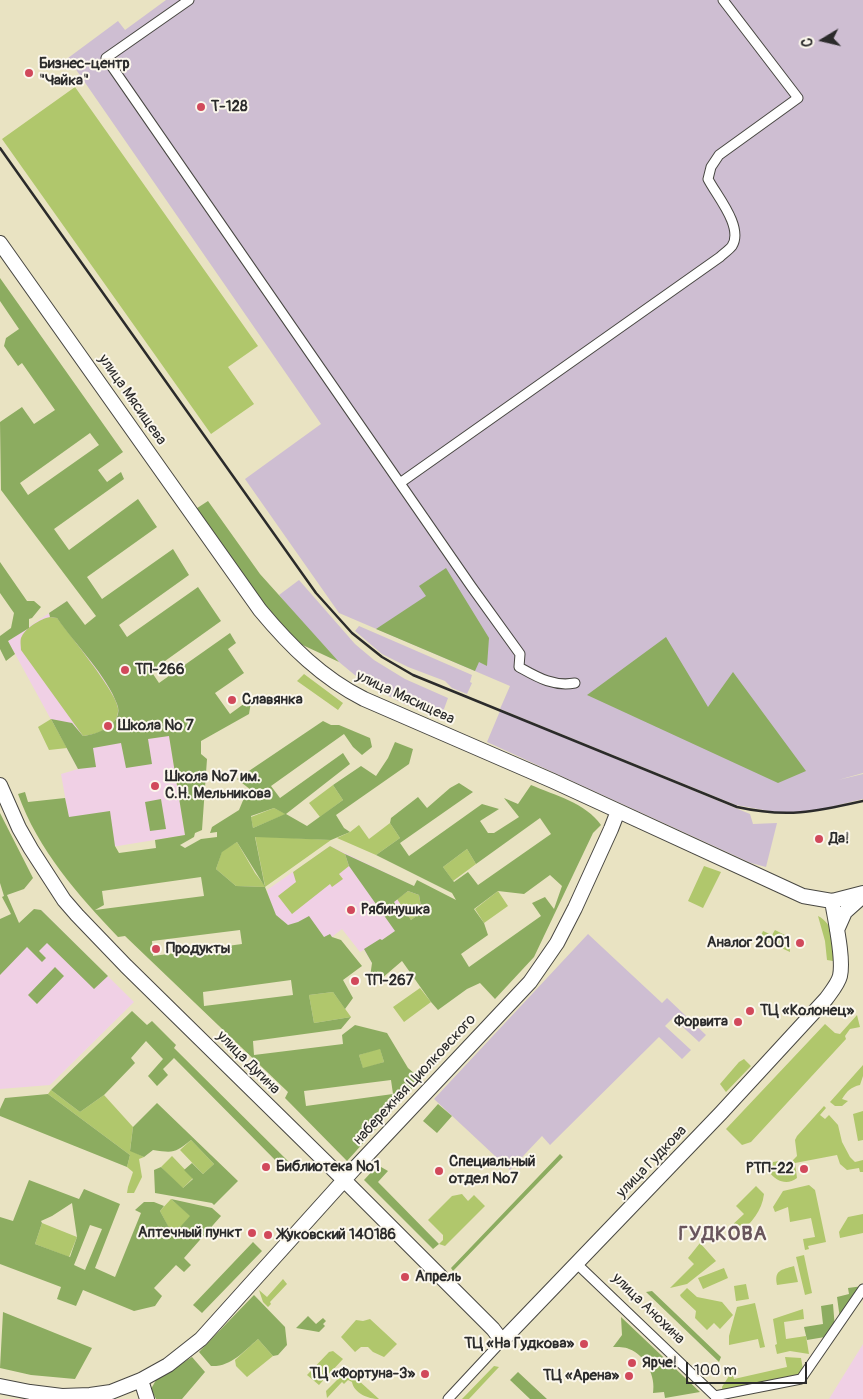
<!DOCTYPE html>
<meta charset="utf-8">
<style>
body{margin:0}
#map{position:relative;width:863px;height:1399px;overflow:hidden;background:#e9e3c2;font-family:Pangolin,sans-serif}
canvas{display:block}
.north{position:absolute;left:798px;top:15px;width:50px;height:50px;-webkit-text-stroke:4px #fbf7ec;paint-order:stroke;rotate:261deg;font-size:14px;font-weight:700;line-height:20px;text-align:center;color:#2b2b2b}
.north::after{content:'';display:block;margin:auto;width:18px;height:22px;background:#2b2b2b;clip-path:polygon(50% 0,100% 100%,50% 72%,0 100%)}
.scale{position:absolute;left:686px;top:1362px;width:121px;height:22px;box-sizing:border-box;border:2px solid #2b2b2b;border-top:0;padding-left:6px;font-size:15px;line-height:18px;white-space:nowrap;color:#2b2b2b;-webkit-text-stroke:4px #fbf7ec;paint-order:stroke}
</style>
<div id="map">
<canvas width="863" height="1399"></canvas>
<div class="north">С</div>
<div class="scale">100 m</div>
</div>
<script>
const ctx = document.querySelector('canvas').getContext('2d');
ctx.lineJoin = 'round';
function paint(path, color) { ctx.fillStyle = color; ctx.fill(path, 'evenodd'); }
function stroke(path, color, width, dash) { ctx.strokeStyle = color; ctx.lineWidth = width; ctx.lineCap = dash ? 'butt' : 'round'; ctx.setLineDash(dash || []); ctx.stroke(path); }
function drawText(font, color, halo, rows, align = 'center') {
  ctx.font = font + ' Pangolin,sans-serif'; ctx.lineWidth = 4; ctx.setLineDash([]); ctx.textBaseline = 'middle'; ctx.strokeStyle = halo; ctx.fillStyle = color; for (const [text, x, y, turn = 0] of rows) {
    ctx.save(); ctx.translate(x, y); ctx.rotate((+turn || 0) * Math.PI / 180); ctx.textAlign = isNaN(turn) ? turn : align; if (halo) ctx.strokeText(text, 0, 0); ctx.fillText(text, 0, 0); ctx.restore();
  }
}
paint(new Path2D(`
 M67,601L154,724L168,729L185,835L75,853L61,774L78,769L8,641Z
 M330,846L424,891L433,934L372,963L364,950L360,952L342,929L309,955L288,925L276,916L271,905L267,890Z
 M41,910L134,1002L50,1085L0,1089V942Z
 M863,1344V1399H829Z`), '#f0d0e5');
paint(new Path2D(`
 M166,0H863V773L838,780L863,774V799L822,809L797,812H775L736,805L500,709L510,686L339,613L245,479L321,424L68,58L118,21L125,30Z
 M299,580L355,644L374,660L405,679L448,698L440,720L394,699L362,681L339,662L304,625L279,595Z
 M359,626L472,675L470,682L472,683L467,694L452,688L445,681L408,667L382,654L355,631Z
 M500,711L750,814L753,824L777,823L766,867L751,863L487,742Z
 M588,934L662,1003L667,998L706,1035L699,1042L673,1018L665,1026L691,1050L682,1059L659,1037L550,1145L542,1136L510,1170L434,1099Z`), '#cebed2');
paint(new Path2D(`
 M75,87L258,346L228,367L254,404L211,434L2,139Z
 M50,617L57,618C69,634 117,693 118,708C120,726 97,735 83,736L21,650C21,647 20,641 21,638C25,628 40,619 50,617Z
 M304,674L343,703L338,710L297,681Z
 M51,719L67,748L49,750L38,727Z
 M333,785L343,800L320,817L309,803Z
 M274,808L286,814L253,828L251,817Z
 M390,823L400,838L376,855L337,838L350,832L359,825L369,839Z
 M255,836L331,840L265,887L236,886L216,869L222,851L237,842L255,873L265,886Z
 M330,846L345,854L349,866L339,874L343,879L332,887L330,884L292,914L278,896L296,882L293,872Z
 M467,849L476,864L453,881L443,867Z
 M704,866L721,872L703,908L688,901Z
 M408,891L419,895L422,912L411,920L397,899Z
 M498,891L508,906L484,923L475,909Z
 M818,916C834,924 833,941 836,957L833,961L827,960L825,941Z
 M775,930L789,937L790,952L760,938L763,931L772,935Z
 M420,988L431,1002L404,1022L393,1007Z
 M333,992L351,1017L314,1023L309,995Z
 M857,1015L860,1027L850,1029L845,1036L846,1039L751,1142L742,1145L726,1129L825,1024L835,1033L840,1034Z
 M380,1048L384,1062L363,1069L359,1055Z
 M744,1059L751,1066L726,1092L720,1084L739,1062Z
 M863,1065V1076L860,1085C851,1087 847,1091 842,1099L848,1101L842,1106H835L830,1102Z
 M51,1090L80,1112L104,1095L133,1127L130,1150L144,1157L139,1159L142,1177L134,1193H127L128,1187L133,1172L127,1167L130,1155L48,1094Z
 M824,1106L826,1108L820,1115L825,1119L829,1115L838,1125L842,1142L850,1157L855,1162L863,1160V1172H860L859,1168L847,1170L840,1164L837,1155L795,1163L797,1178C787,1186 776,1181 769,1172V1167L773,1162L779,1161L786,1167L797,1156L795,1140L797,1136Z
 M863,1111V1140L858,1141L853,1114Z
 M191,1140L214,1164L203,1174L180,1150Z
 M172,1156L193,1178L182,1189L161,1167Z
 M809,1185L815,1190L826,1242L808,1246L809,1249L805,1250L803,1239L815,1237L811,1218L790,1222L788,1207L775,1212L773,1207L783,1191Z
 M756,1186L764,1194C762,1211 751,1223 739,1234L731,1226L744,1214L736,1206Z
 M462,1194L468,1201L474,1195L485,1206L445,1246L439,1244L443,1240V1235L428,1220L452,1196Z
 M171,1199L191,1216L173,1236L160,1211Z
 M863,1214V1233L840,1238L839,1232L848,1217Z
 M42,1223L77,1237L69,1257L35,1244Z
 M700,1243L716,1261L687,1284L670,1288L694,1264L688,1258Z
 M804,1255L812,1293L805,1295L796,1257Z
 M794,1266L798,1282L777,1285C774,1270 781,1270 794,1266Z
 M724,1268L728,1278L703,1289L698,1278Z
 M283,1279L287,1284L270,1302L271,1304L268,1307L263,1302L259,1290L267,1297Z
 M746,1284L749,1299L736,1301L734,1286Z
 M687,1288L697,1297L722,1302L733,1315L720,1329L714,1323L707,1330L695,1318L696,1311L681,1297L680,1295Z
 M755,1303L765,1347L760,1348L758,1339L729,1345V1336L737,1307Z
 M803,1309L804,1319L784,1322L786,1339L806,1336L809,1354L790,1351L777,1354L775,1345L777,1344L773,1319Z
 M370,1319L397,1344L384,1357L373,1352L368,1347H361L355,1352L341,1337L356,1320L363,1321Z
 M258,1339L273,1356L247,1377L236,1366L235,1360Z
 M333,1351L343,1359L319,1385L307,1375L329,1352Z
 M785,1357L801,1358L804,1375L723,1394L722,1387L732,1371L734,1379L787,1367Z
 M494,1366L499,1367L469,1399H462Z
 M347,1370L379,1399C368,1399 354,1393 352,1382L348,1380L344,1384L342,1382L327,1398L326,1391Z`), '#b0c76c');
paint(new Path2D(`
 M0,278L123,452L98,470L107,482L121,472L124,479L54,529L69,550L138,499L157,527L87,577L102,599L173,549L189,575L119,625L127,637L198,587L221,621L151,671L159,683L230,633L236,643L228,649L244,673L215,693L230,714L245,703L251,702L249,714L201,741V754L207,759L202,830L195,833L194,837L180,845L185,848L201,839L217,837V832L210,833L212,827L239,810L244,798L256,794L237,779L323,721L331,725H339L370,738L372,747L362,755L353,747L344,734L271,786L280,798L343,753L350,764L286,814L307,826L343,800L333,785L361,766L376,776L388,758L395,742L413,749L409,764L336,815L344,828L350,832L331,840L255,837L265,887L276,915L288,925L298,922L309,916L324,937L330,934L332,937L341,940L362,966L343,980L353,998L345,1009L333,992L309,995L314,1023L351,1017L341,1029L253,1041L254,1055L343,1044L342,1035L355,1025L387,1033L408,1068L421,1079L347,1161L285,1098L288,1092L125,936L118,937C78,895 38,850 18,794L25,792L28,802L65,798L69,817L110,811L115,846L119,853L156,848L155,840L185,835L169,736L148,739L152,764L126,768L121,743L93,748L96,767L78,769L51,719L72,723L83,736C97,735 125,723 117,704C107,676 75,644 57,618L50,617L49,613L67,601L85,625L96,616L1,490L0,422L22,407L34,424L55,410L22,363L18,366L4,346L6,338L19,329L0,301ZM90,433L99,445L28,495L20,483ZM274,808L285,814L253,828L251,816ZM237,842L265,887L236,886L216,869L222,852ZM201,877L204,896L95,910L104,905L102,891ZM240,930L242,944L153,956L152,941ZM291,980L293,995L204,1006L203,992ZM380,1049L384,1062L363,1068L359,1055ZM391,1080L393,1094L306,1106L304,1091Z
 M208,501L260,574L339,662L279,634L191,512Z
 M0,562L27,601H34L41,607L32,618L29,619V628L8,641L15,654L6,661L0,649V636L11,628L14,613L0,593Z
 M446,568L489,638L487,666L479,662L475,671L376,629L426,596L419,586Z
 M666,637L708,707L733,672L806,771L778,783L587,695Z
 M459,783L473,792L400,843L409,856L482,804L499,809L480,821L488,833H494L519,817L504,798L518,804L531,785C554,795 586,803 601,825L593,833L534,957L495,999L480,983L467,989L438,1010L431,1002L402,961L381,979L370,977L372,963L364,949L380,939L382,940L395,931L349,866L345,854L414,886L417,880L456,900L452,893L376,855L400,838L390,823L391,818L418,797L427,808L450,788ZM540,818L551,834L478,885L468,872L454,882L443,867L467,849L476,864ZM550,875L562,886L554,909L545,897L532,903L541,916L469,967L461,954L488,935L484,923L474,909L498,891L524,894ZM408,891L419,895L422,912L411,920L401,905L397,907L394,902Z
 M161,799L166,829L150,831L145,802Z
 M0,813L33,878L24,889L7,895L19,923L34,909L41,910L108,976L94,989L47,943L39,951L46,958L42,962L27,947L0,975V919L11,914L2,897L4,896L0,883Z
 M55,967L64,976L37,1004L28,995Z
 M132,1011L147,1025L152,1021L176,1045L174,1048L291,1164L284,1169L174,1058L163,1069L168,1075L157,1086L148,1076L163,1059L146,1041L131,1058L135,1063L104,1095L80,1112L51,1090Z
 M48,1094L130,1155L127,1167L0,1116V1109L5,1098Z
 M157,1103L238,1181L214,1205L212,1203L155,1193L154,1170L161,1167L183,1188L193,1179L184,1170L192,1163L203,1174L214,1164L191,1140C175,1153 174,1153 153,1150L144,1157L130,1151L133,1127Z
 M438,1104L452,1116L437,1133L423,1121Z
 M560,1154L563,1157L453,1271L451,1268Z
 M376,1167H381L388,1171L378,1182L439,1244L433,1249L364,1180Z
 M29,1180L79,1199L84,1189L120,1204L95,1268L115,1277L141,1213L135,1210L144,1202H154L164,1206L160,1211L173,1235L190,1216L171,1199L212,1208L221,1216L184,1258L191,1265L184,1272L176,1265L154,1288L162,1296L155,1306L134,1311L83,1290L76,1306L57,1299L61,1287L0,1264V1217L13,1221ZM72,1203L77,1237L70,1257L35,1244L42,1223L41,1221L52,1216ZM90,1225L102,1229L85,1270L74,1265Z
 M253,1242L262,1251L202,1313L193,1305Z
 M863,1286L840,1319L837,1297L849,1294L848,1288Z
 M652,1291L721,1357L719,1362L646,1292Z
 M254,1295L285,1327L287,1345L278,1355L273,1356L258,1339C243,1352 231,1367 211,1366L199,1352Z
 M833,1304L835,1329L831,1336L807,1340L804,1327L823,1324L821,1306Z
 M3,1312L92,1348L75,1379L31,1375L0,1368Z
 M308,1316L316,1324L323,1318L326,1321L323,1324L325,1326L319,1332L296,1328Z
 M621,1317L700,1392L665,1398L664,1392L653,1393C656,1377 646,1355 629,1349C625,1347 618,1347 613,1347L622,1335Z
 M192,1357L205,1372L182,1399H156L151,1389L156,1380Z
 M518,1372L547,1399H530L510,1380Z`), '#8cac60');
const street = new Path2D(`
 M189,0L106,58L471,586L520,654L519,667C537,677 553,687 575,683
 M400,483L720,257C723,254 729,250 732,246C744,227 716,195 708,179L711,167L719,155L798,98L723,0
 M577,1264L715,1396L716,1399
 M715,1396L801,1379L863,1289
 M448,1399L502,1341`);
const secondary = new Path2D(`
 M0,243L260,610C290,646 322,678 364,699L553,781L803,896L832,901L863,893
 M0,785L19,828L31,849L64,900L77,915L126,966L344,1180L493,1329L502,1341L721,1113L826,999C831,992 838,984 840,976C844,958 835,920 832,901
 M837,930L845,912L863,896
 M141,1380L147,1399
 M0,1386L30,1392L62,1396L90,1395L111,1392L141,1380L168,1365L201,1339L354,1169L530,982L557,943L575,908L611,829L618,811`);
stroke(street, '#484742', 11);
stroke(secondary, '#484742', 16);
stroke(street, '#fff', 9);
stroke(secondary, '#fff', 14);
stroke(new Path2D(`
 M0,148L316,593L352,633L382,657L413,675L737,807C787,818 814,812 863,801`), '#2b2b2b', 2.5);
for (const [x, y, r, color] of [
 [29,73,5,"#d1495b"],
 [201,107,5,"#d1495b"],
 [125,670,5,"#d1495b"],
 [232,700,5,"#d1495b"],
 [108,726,5,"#d1495b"],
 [155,786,5,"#d1495b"],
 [819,839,5,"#d1495b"],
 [351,910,5,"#d1495b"],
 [800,943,5,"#d1495b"],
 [156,949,5,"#d1495b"],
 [355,981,5,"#d1495b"],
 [750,1011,5,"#d1495b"],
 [738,1022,5,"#d1495b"],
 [266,1167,5,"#d1495b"],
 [804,1169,5,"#d1495b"],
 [439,1171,5,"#d1495b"],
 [252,1233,5,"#d1495b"],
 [268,1235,5,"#d1495b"],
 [405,1277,5,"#d1495b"],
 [584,1344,5,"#d1495b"],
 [632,1363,5,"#d1495b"],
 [425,1374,5,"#d1495b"],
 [629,1376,5,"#d1495b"]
]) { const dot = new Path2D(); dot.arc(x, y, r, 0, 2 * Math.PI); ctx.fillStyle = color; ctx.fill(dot); stroke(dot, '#fbf7ec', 2); }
drawText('bold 15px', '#2b2b2b', '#fbf7ec', [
 ["Бизнес-центр",39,64],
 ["\"Чайка\"",39,81],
 ["Т-128",211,107],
 ["ТП-266",135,670],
 ["Славянка",242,700],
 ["Школа № 7",118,726],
 ["Школа №7 им.",165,777],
 ["С.Н. Мельникова",165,794],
 ["Да!",829,839],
 ["Рябинушка",361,910],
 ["Аналог 2001",790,943,"right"],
 ["Продукты",166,949],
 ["ТП-267",365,981],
 ["ТЦ «Колонец»",760,1011],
 ["Форвита",728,1022,"right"],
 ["Специальный",449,1162],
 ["отдел №7",449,1179],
 ["Библиотека №1",276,1167],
 ["РТП-22",794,1169,"right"],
 ["Аптечный пункт",242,1233,"right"],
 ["Жуковский 140186",278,1235],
 ["Апрель",415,1277],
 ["ТЦ «На Гудкова»",574,1344,"right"],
 ["Ярче!",642,1363],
 ["ТЦ «Фортуна-3»",415,1374,"right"],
 ["ТЦ «Арена»",619,1376,"right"]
], 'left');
drawText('15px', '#2b2b2b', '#fbf7ec', [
 ["улица Мясищева",132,400,55],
 ["улица Мясищева",405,698,25],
 ["улица Дугина",248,1063,45],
 ["набережная Циолковского",415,1080,-47],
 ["улица Гудкова",652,1162,-46],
 ["улица Анохина",648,1309,44]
]);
ctx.letterSpacing = '1px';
drawText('bold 20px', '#69555c', '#fbf7ec', [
 ["ГУДКОВА",723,1235]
]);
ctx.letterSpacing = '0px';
</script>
